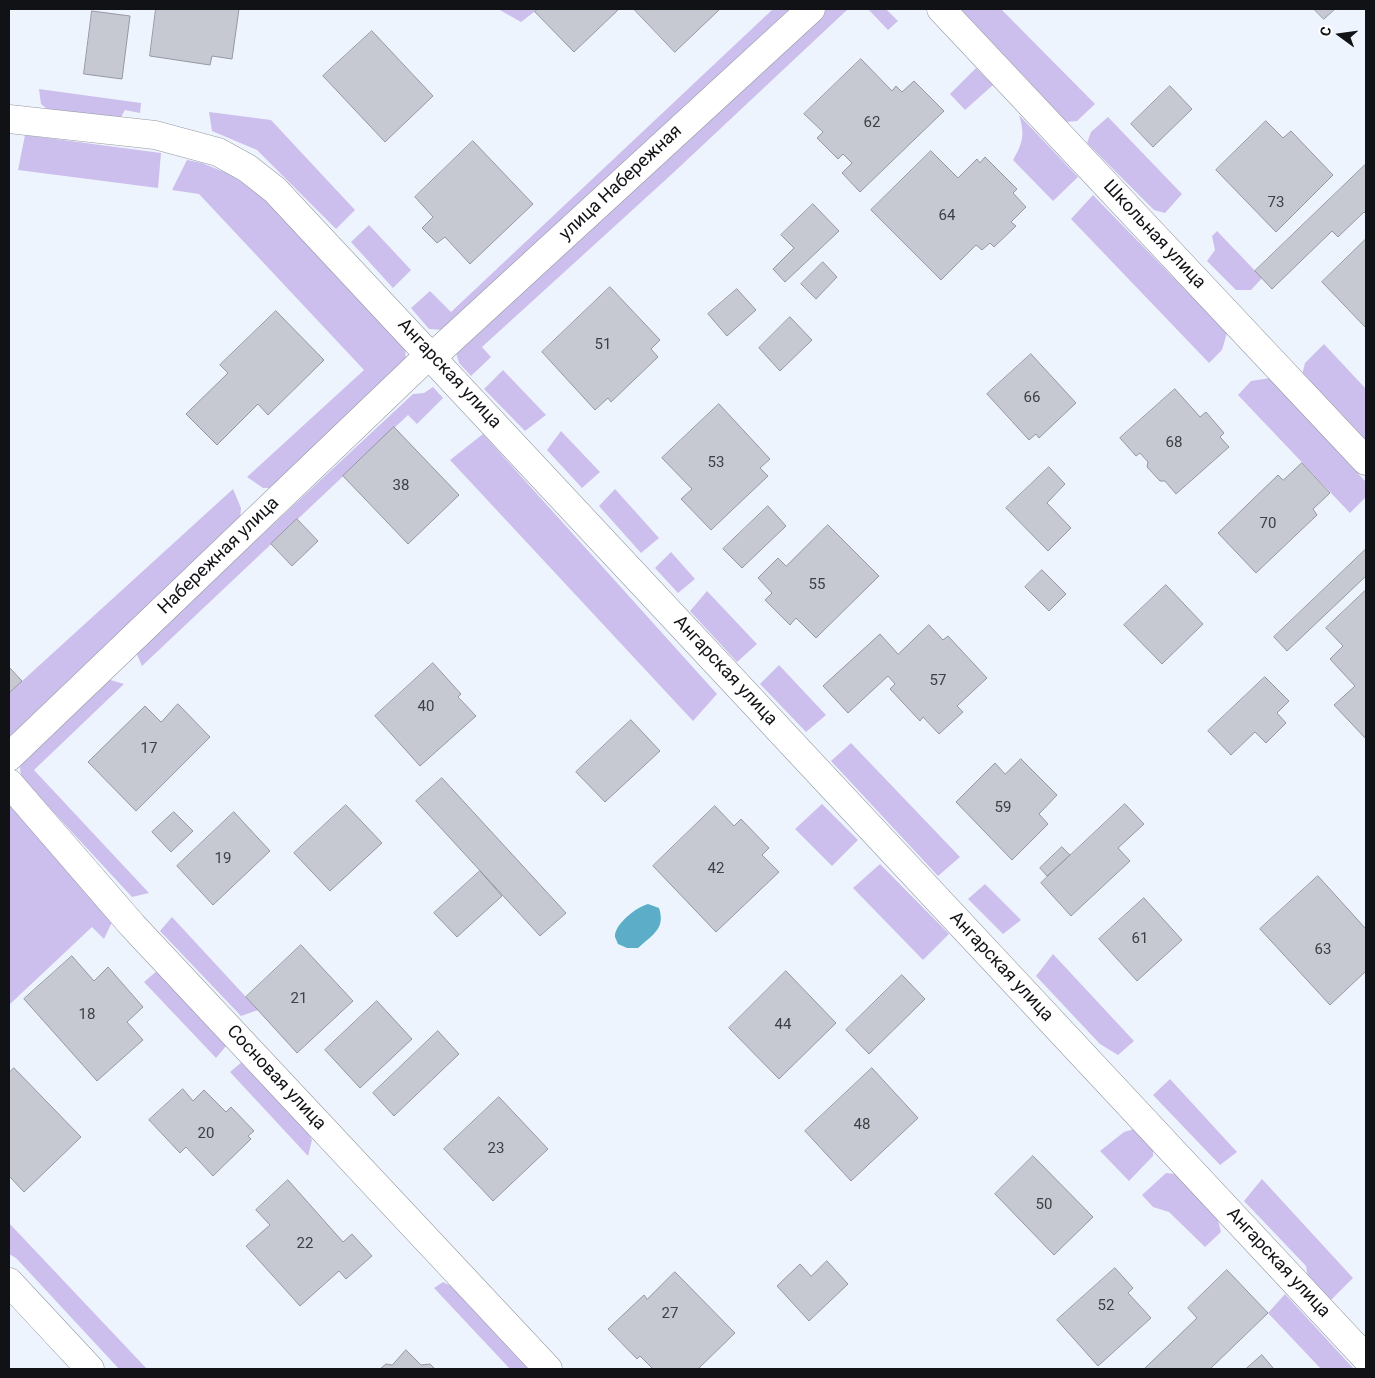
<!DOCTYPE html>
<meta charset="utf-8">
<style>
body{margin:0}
#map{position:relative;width:1375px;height:1378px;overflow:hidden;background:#eef4fd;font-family:Roboto,sans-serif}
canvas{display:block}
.frame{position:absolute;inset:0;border:10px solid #101215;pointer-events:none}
.north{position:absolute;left:1315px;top:10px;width:50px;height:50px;-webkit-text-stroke:4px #fff;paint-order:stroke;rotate:284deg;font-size:14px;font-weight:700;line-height:20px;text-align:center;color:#101215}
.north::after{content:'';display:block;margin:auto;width:18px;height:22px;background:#101215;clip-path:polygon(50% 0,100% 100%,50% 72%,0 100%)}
</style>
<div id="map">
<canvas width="1375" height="1378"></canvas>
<div class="frame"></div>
<div class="north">С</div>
</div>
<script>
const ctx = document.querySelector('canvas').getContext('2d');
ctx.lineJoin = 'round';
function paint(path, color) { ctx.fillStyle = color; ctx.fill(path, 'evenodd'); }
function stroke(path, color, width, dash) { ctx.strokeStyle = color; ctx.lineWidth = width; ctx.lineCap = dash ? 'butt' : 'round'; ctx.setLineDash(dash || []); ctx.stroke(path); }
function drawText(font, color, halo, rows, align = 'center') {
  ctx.font = font + ' Roboto,sans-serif'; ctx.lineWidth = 4; ctx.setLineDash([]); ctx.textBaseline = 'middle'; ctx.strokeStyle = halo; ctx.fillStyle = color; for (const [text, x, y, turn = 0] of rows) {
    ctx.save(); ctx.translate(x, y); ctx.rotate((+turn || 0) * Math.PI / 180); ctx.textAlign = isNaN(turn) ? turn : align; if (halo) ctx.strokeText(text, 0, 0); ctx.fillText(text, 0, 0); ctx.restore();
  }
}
paint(new Path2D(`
 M498,9H538L521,22Z
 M773,9H795L444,330L429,329L411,308L430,291L451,312Z
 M824,9H848L672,174L482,347L491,357L471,376L459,363L456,353Z
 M868,9H886L898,21L888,30Z
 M960,9H1001L1095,104L1077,121L1065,122Z
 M976,68L993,85L965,110L950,94Z
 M39,89L141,103L140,113L125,110L120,119L52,113L41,104Z
 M209,112L271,120L355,210L336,229L257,150L212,131Z
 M1019,115L1078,177L1053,201L1013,160C1023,142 1025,135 1019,115Z
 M1108,117L1182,194L1165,213L1154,210L1087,143L1091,132Z
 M25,135L161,153L158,188L18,170Z
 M187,160L202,163L229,174L265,197L405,347L406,361L274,488H263L247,477L364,370L199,194L172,190Z
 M1093,195L1227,333L1222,350L1209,363L1071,219Z
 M369,225L411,270L393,288L351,242Z
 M1217,231L1262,278L1251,290H1236L1207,261L1215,250L1212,236Z
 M1324,344L1366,389V443L1302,375L1305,363Z
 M503,370L546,415L525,431L484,389Z
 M1270,378L1366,482V497L1350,513L1238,395L1251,381Z
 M433,387L443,398L417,424L408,415L142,666L136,652L413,394L424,393Z
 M561,431L600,472L582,488L547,450Z
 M483,434L717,694L693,721L450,460Z
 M233,489L241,508L240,520L18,731L9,736V693Z
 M615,489L659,538L641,553L599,506Z
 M671,552L695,579L678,593L655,568Z
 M707,591L757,644L737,662L690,611Z
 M779,665L826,715L806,732L760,684Z
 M107,679L124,684L34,770L149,893L132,897L21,777L20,767L25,756Z
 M851,743L960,857L938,876L831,761Z
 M9,804L113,920L104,939L92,927L9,1005Z
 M822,804L858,840L832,866L795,829Z
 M880,864L949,934L923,960L853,888Z
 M985,884L1021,920L1003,934L968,899Z
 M172,917L258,1010L241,1016L160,931Z
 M1053,954L1134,1041L1118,1055L1100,1044L1036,976Z
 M158,970L227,1045L216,1058L144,982Z
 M243,1061L307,1131L312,1140L308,1156L230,1072Z
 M1170,1079L1237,1152L1220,1165L1153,1095Z
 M1134,1129L1153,1149V1156L1129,1181L1100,1151L1124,1132Z
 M1166,1173L1175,1174L1218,1220L1221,1232L1205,1247L1169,1212L1153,1207L1142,1195Z
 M1262,1179L1353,1278L1330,1301L1308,1278L1306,1266L1244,1201Z
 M9,1223L147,1369H119L16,1258L9,1254Z
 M443,1282L453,1287L530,1369H510L434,1288Z
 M1285,1294L1354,1369H1321L1268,1313Z`), '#ccbfed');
paint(new Path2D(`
 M648,904L659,908C666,929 652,935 638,948H627L618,944C617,942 616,939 615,937C614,924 637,907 648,904Z`), '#5caec8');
const building = new Path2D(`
 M156,9H239L232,59L212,56L210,65L150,56Z
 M538,9H619L574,52L535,12Z
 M634,9H720L675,52Z
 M1314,9H1335L1324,19Z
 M92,11L130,16L122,79L84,74Z
 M372,31L433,96L385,142L323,76Z
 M861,59L892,91L896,86L902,92L914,81L944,111L860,192L842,173L852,163L843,154L838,159L817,138L823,132L804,114Z
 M1170,86L1192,109L1153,147L1131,124Z
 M1266,121L1283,138L1291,131L1333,175L1276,232L1216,170Z
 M473,141L533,204L470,264L445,237L437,243L422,228L433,217L415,197Z
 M931,151L958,178L977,159L980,163L985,157L1017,189L1013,193L1026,207L1011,222L1016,226L994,247L990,243L982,250L976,245L941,280L871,210Z
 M1366,164V214L1364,212L1338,237L1332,231L1272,289L1255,271Z
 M813,204L839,231L785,282L773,269L794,248L781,235Z
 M1366,239V328L1322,282Z
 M823,262L837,277L816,299L801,284Z
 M610,287L660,340L651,349L658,357L611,402L608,398L595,410L542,352Z
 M737,289L756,310L727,336L708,314Z
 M276,311L324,360L268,415L258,404L217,445L186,414L228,373L220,365Z
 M790,317L812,340L780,371L759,348Z
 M1031,354L1076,403L1039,438L1036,434L1029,440L987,394Z
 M1175,389L1200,417L1206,412L1224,433L1220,437L1229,447L1176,494L1165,481H1160L1147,467L1148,462L1140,453L1136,456L1120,438Z
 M719,404L770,459L760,468L768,476L711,530L681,499L692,489L662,458Z
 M394,427L459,495L408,544L343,476Z
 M1302,463L1330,493L1313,509L1317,515L1256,573L1218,533L1278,475L1283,480Z
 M1049,467L1065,484L1047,503L1071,528L1048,551L1006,508Z
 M768,506L786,526L742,568L723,549Z
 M297,519L318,541L292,566L271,544Z
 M828,525L879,576L816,638L796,618L790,625L765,600L772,593L758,578L778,558L786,566Z
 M1366,549V576L1287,651L1274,637Z
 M1042,570L1066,594L1049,611L1025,587Z
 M1166,585L1203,624L1162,664L1124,625Z
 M1366,590V739L1334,705L1355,686L1330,659L1343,646L1326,628Z
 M929,625L943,640L948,636L987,678L957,706L963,712L939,734L923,717L920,721L890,689L895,684L888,676L848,713L823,686L880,634L898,654Z
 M433,663L461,694L458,697L476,716L420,766L375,716Z
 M9,667L22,681L9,693Z
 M1265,677L1289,701L1277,713L1286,723L1266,743L1255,732L1231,755L1208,731Z
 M178,704L210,737L136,811L88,762L145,706L161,722Z
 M631,720L660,751L605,802L576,772Z
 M1021,759L1057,795L1039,814L1048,824L1012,860L956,802L995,763L1005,774Z
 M442,778L566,913L540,936L416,801Z
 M1125,804L1144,824L1118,848L1130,861L1071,916L1041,883Z
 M346,805L382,843L330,891L294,853Z
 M715,806L734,826L741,819L769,848L762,855L779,872L716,932L653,866Z
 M174,812L193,831L171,852L152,832Z
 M234,812L270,851L213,905L177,866Z
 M1062,847L1070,855L1047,876L1040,868Z
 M480,871L502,896L457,937L434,913Z
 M1318,876L1366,929V971L1330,1005L1260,929Z
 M1144,898L1182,940L1137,981L1099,939Z
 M301,945L353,1001L297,1053L246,997Z
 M72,956L94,981L108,967L143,1007L127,1022L143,1040L97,1081L24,999Z
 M786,971L836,1023L779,1079L729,1028Z
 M902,975L925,999L869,1054L846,1030Z
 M377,1001L412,1039L360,1088L325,1050Z
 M438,1031L459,1054L394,1116L373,1093Z
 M14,1068L81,1137L24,1192L9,1176V1073Z
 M872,1068L918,1118L851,1181L805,1131Z
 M183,1089L193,1101L204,1090L226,1112L231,1107L254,1131L248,1136L251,1139L213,1176L186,1147L180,1153L149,1120Z
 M499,1097L548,1149L493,1201L444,1149Z
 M1033,1156L1093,1217L1054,1255L995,1194Z
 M288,1180L343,1242L352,1234L372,1256L346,1279L339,1271L300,1306L246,1246L270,1225L256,1210Z
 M827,1261L848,1284L809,1321L777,1286L800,1264L811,1276Z
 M1115,1268L1133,1288L1128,1293L1151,1318L1098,1366L1057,1320Z
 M1227,1270L1268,1313L1210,1369H1144L1197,1318L1188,1308Z
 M675,1272L735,1333L698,1369H653L640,1356L637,1359L608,1329L644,1295L647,1299Z
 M406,1350L421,1365L430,1364L435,1369H380L386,1364L392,1365Z
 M1262,1355L1274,1369H1246Z`);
paint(building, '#c6c8d2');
stroke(building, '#9697a1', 1);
const minor = new Path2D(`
 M941,9L1366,461
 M9,119L155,135L218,152L247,168L275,190L1366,1358
 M432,357L811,9
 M9,757L430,354
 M9,783L132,925L548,1369
 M9,1282L90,1369`);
stroke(minor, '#9398a1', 29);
stroke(minor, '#fff', 28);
drawText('15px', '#3e4044', null, [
 ["62",872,123],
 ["73",1276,203],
 ["64",947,216],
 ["51",603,345],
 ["66",1032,398],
 ["68",1174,443],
 ["53",716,463],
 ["38",401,486],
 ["70",1268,524],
 ["55",817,585],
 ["57",938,681],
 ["40",426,707],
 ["17",149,749],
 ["59",1003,808],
 ["19",223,859],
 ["42",716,869],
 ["61",1140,939],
 ["63",1323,950],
 ["21",299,999],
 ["18",87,1015],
 ["44",783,1025],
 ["48",862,1125],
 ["20",206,1134],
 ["23",496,1149],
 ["50",1044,1205],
 ["22",305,1244],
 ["52",1106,1306],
 ["27",670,1314]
]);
drawText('18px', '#101215', '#fff', [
 ["улица Набережная",621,183,-43],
 ["Школьная улица",1154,235,47],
 ["Ангарская улица",449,374,47],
 ["Набережная улица",219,556,-44],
 ["Ангарская улица",725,671,47],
 ["Ангарская улица",1001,967,47],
 ["Сосновая улица",276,1078,47],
 ["Ангарская улица",1278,1263,47]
]);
</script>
